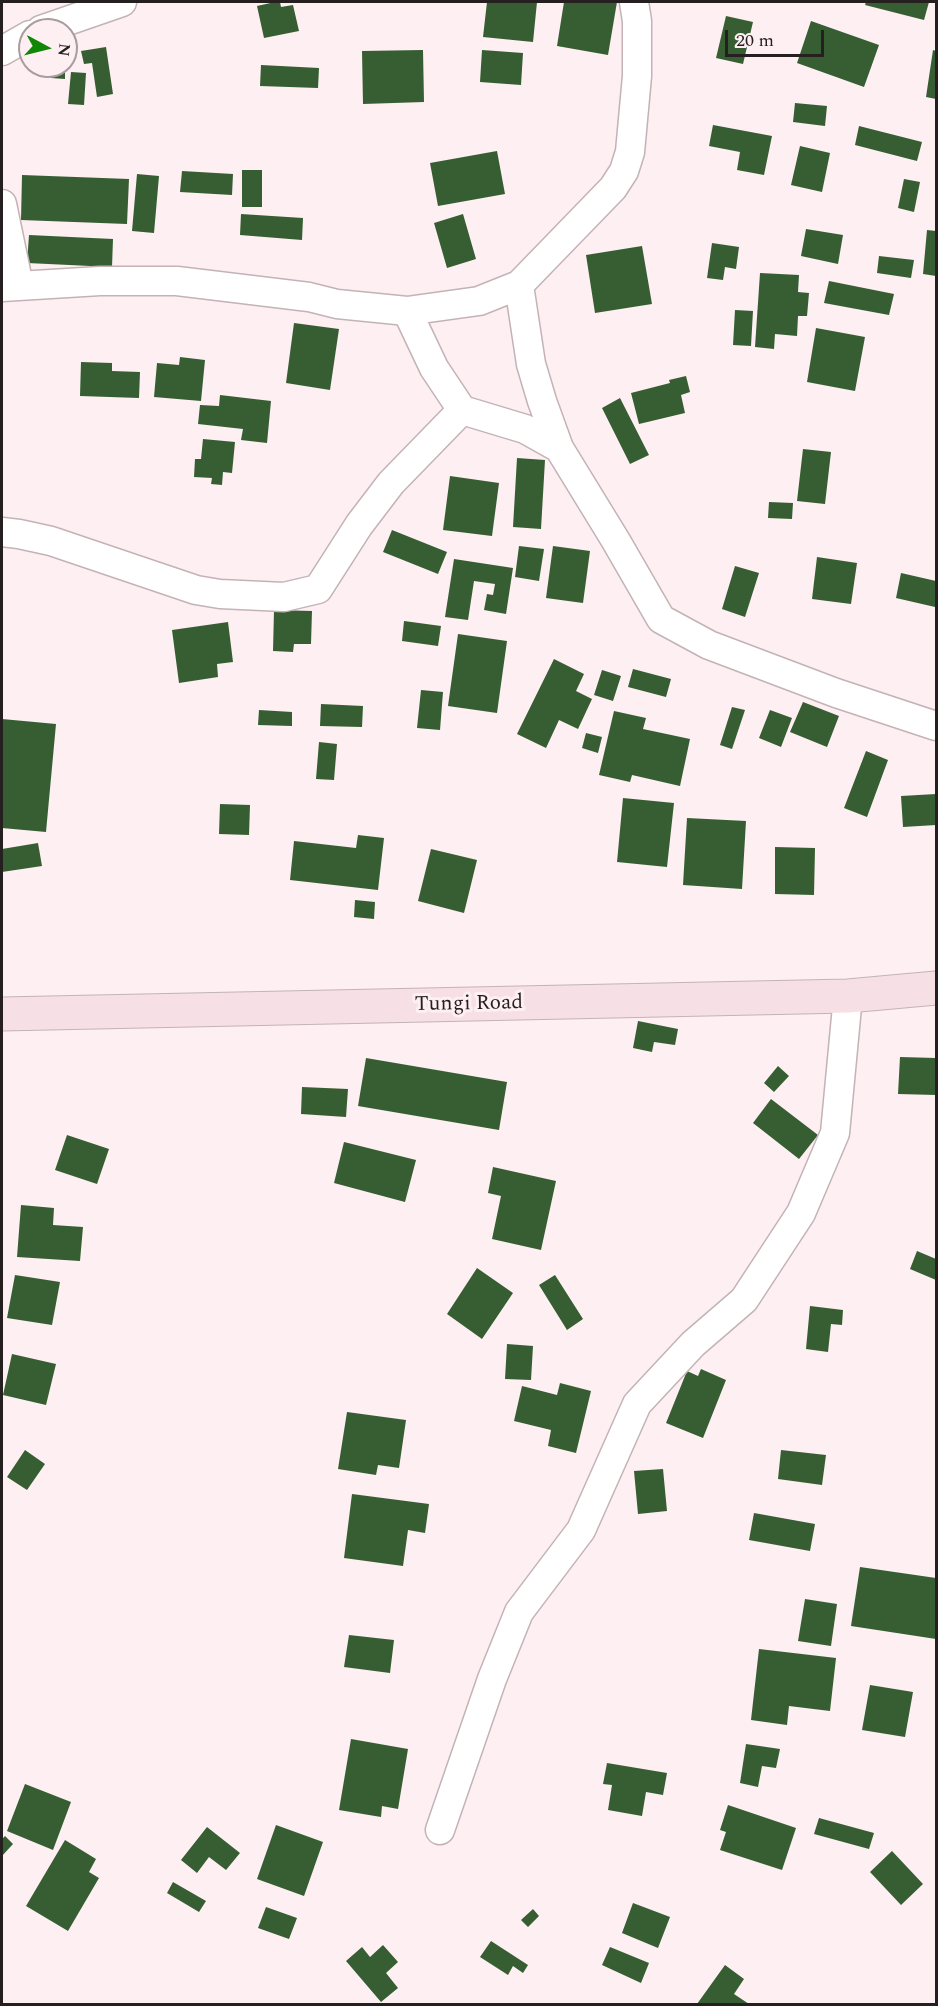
<!DOCTYPE html>
<style>
body{margin:0}
#map{position:relative;width:938px;height:2006px;overflow:hidden;background:#fdeff2;font-family:Spectral,serif}
canvas{display:block}
.frame{position:absolute;inset:0;border:3px solid #251f20;pointer-events:none}
.north{position:absolute;left:18px;top:18px;width:60px;height:60px;box-sizing:border-box;background:#fdeff2;border:2px solid #a79c9e;border-radius:50%;rotate:97deg;font-size:16px;font-weight:700;line-height:24px;text-align:center;color:#251f20}
.north::after{content:'';display:block;margin:auto;width:21px;height:27px;background:#108706;clip-path:polygon(50% 0,100% 100%,50% 72%,0 100%)}
.scale{position:absolute;left:725px;top:30px;width:99px;height:27px;box-sizing:border-box;border:3px solid #251f20;border-top:0;padding-left:8px;font-size:18px;line-height:21px;white-space:nowrap;color:#251f20;-webkit-text-stroke:4px #fdeff2;paint-order:stroke}
</style>
<div id="map">
<canvas width="938" height="2006"></canvas>
<div class="frame"></div>
<div class="north">N</div>
<div class="scale">20 m</div>
</div>
<script>
const ctx = document.querySelector('canvas').getContext('2d');
ctx.lineJoin = 'round';
function paint(path, color) { ctx.fillStyle = color; ctx.fill(path, 'evenodd'); }
function stroke(path, color, width, dash) { ctx.strokeStyle = color; ctx.lineWidth = width; ctx.lineCap = dash ? 'butt' : 'round'; ctx.setLineDash(dash || []); ctx.stroke(path); }
function drawText(font, color, halo, rows, align = 'center') {
  ctx.font = font + ' Spectral,serif'; ctx.lineWidth = 6; ctx.setLineDash([]); ctx.textBaseline = 'middle'; ctx.strokeStyle = halo; ctx.fillStyle = color; for (const [text, x, y, turn = 0] of rows) {
    ctx.save(); ctx.translate(x, y); ctx.rotate((+turn || 0) * Math.PI / 180); ctx.textAlign = isNaN(turn) ? turn : align; if (halo) ctx.strokeText(text, 0, 0); ctx.fillText(text, 0, 0); ctx.restore();
  }
}
paint(new Path2D(`
 M275,2H280L281,7L293,5L299,31L264,38L257,6Z
 M487,2H537L533,42L483,37Z
 M564,2H617L608,55L557,46Z
 M866,2H929L924,20L865,5Z
 M726,16L753,22L743,64L716,58Z
 M811,21L879,45L864,87L797,63Z
 M106,47L113,94L97,97L92,63L84,64L81,51Z
 M423,50L424,102L363,104L362,51Z
 M482,50L523,53L521,85L480,82Z
 M933,50L936,51V99L926,97Z
 M261,65L319,68L318,88L260,86Z
 M51,66H65V79L51,78Z
 M71,72L86,73L84,105L68,104Z
 M795,103L827,106L825,126L793,122Z
 M713,125L772,136L764,175L737,170L740,152L709,146Z
 M859,126L922,142L917,161L855,145Z
 M800,146L830,153L822,192L791,185Z
 M497,151L505,194L438,206L430,163Z
 M242,170H262V207H242Z
 M182,171L233,174L232,195L180,192Z
 M137,174L159,176L154,233L132,231Z
 M22,175L129,179L127,224L21,220Z
 M904,179L920,182L914,212L898,208Z
 M241,214L303,218L302,240L240,235Z
 M463,214L476,259L447,268L434,223Z
 M806,229L843,235L838,264L801,256Z
 M927,230L936,231V276L923,274Z
 M29,235L113,239L112,267L27,263Z
 M712,243L739,247L736,269L725,267L723,280L707,278Z
 M642,246L652,304L595,313L586,255Z
 M879,256L914,260L911,278L877,273Z
 M760,273L799,275L798,292L809,293L807,316H798L797,336L775,334L774,349L755,347Z
 M829,281L894,294L889,315L824,303Z
 M735,310L753,311L751,346L733,345Z
 M294,323L339,329L330,390L286,383Z
 M816,328L865,337L855,391L807,382Z
 M180,357L205,360L201,401L154,397L157,363L179,365Z
 M81,362L112,363V371L140,372L139,398L80,396Z
 M686,376L690,392L681,395L685,413L639,424L631,393L670,383L669,380Z
 M220,395L271,401L267,443L241,440L243,429L198,424L200,405L219,406Z
 M620,398L649,455L630,464L602,408Z
 M203,439L235,442L232,473L223,472L222,485L211,484L212,478L194,477L195,459H201Z
 M803,449L831,452L825,504L797,501Z
 M517,458L545,460L541,529L513,527Z
 M450,476L499,483L492,536L443,530Z
 M769,502L793,503L792,519L768,518Z
 M392,530L447,552L438,574L383,552Z
 M519,546L544,549L539,581L515,577Z
 M553,546L590,551L583,603L546,598Z
 M817,557L857,563L851,604L812,599Z
 M454,559L513,568L506,614L484,610L487,594L493,595L495,584L474,581L468,620L445,617Z
 M735,566L759,573L745,617L722,609Z
 M901,573L936,581L935,607L896,598Z
 M274,610L312,611L311,644H294L293,652L273,651Z
 M404,621L441,626L438,646L402,641Z
 M228,622L233,662L217,664L218,677L179,683L172,630Z
 M458,634L507,641L497,713L448,706Z
 M554,659L584,674L576,691L592,699L578,729L559,720L546,748L517,734Z
 M633,669L671,679L666,697L628,687Z
 M602,670L621,676L613,701L594,695Z
 M421,690L443,692L440,730L417,728Z
 M803,702L839,716L827,747L790,732Z
 M321,704L363,706L362,727L320,726Z
 M732,707L745,710L732,749L720,745Z
 M259,710L292,712V726L258,725Z
 M770,710L792,718L781,747L759,738Z
 M614,711L646,718L643,729L690,739L680,786L632,775L630,782L599,775Z
 M2,719L56,724L46,832L2,828Z
 M586,733L602,737L598,753L582,748Z
 M319,742L337,744L334,780L316,779Z
 M866,751L888,760L867,817L844,808Z
 M936,794V825L903,827L901,796Z
 M623,798L674,803L667,867L617,862Z
 M220,804L250,805L249,835L219,834Z
 M687,818L746,821L742,889L683,885Z
 M358,835L384,838L378,890L290,880L294,841L356,848Z
 M38,843L42,866L2,872V849Z
 M775,847L815,848L814,895L775,894Z
 M431,849L477,860L464,913L418,901Z
 M355,900L375,902L374,919L354,917Z
 M638,1021L678,1029L675,1045L654,1042L652,1052L633,1048Z
 M900,1057L936,1058V1095L898,1094Z
 M366,1058L507,1082L499,1130L358,1106Z
 M778,1066L789,1076L774,1092L764,1083Z
 M302,1087L348,1089L346,1117L301,1114Z
 M771,1099L818,1135L799,1159L753,1123Z
 M67,1135L109,1149L97,1184L55,1170Z
 M344,1142L416,1160L405,1202L334,1183Z
 M493,1167L556,1181L541,1250L492,1239L501,1196L488,1193Z
 M21,1205L54,1208L53,1225L83,1227L80,1261L17,1257Z
 M917,1251L936,1259V1280L910,1269Z
 M477,1268L513,1293L482,1339L447,1314Z
 M15,1275L60,1282L52,1325L7,1318Z
 M555,1275L583,1319L567,1330L539,1285Z
 M810,1306L843,1310L842,1325L831,1324L828,1352L806,1349Z
 M507,1344L533,1346L531,1380L505,1379Z
 M12,1354L56,1364L46,1405L3,1395Z
 M701,1369L726,1380L703,1438L666,1423L687,1371L698,1376Z
 M560,1383L591,1391L576,1453L548,1446L551,1430L514,1421L522,1386L557,1395Z
 M347,1412L406,1420L399,1468L378,1465L376,1475L338,1469Z
 M25,1450L45,1464L27,1490L7,1477Z
 M781,1450L826,1455L822,1485L778,1479Z
 M663,1469L667,1511L638,1514L634,1471Z
 M352,1494L429,1504L425,1533L408,1530L403,1566L344,1558Z
 M754,1513L815,1524L810,1551L749,1540Z
 M860,1567L936,1578V1639L851,1626Z
 M805,1599L837,1604L831,1646L798,1641Z
 M349,1635L394,1640L390,1673L344,1667Z
 M759,1649L836,1658L830,1711L789,1706L787,1725L751,1720Z
 M870,1685L913,1692L905,1737L862,1730Z
 M351,1739L408,1749L398,1809L382,1806L381,1817L339,1810Z
 M746,1744L780,1749L776,1768L762,1766L758,1787L740,1783Z
 M607,1763L667,1773L663,1795L646,1792L642,1816L608,1810L612,1785L603,1784Z
 M25,1784L71,1802L53,1850L7,1831Z
 M728,1805L796,1828L782,1870L720,1850L726,1832L720,1830Z
 M819,1818L874,1833L869,1849L814,1834Z
 M276,1825L323,1842L304,1896L257,1879Z
 M207,1827L240,1853L226,1870L209,1857L197,1873L181,1860Z
 M5,1836L13,1844L2,1856V1839Z
 M65,1840L96,1859L89,1872L99,1878L68,1931L26,1906Z
 M892,1851L923,1884L901,1905L870,1872Z
 M173,1882L206,1901L199,1912L167,1893Z
 M633,1903L670,1917L658,1948L622,1933Z
 M266,1907L297,1918L289,1939L258,1928Z
 M533,1909L539,1916L528,1927L521,1920Z
 M491,1941L528,1965L523,1973L513,1966L508,1975L480,1957Z
 M383,1945L398,1962L386,1973L398,1988L381,2002L346,1961L362,1947L370,1957Z
 M610,1947L649,1963L641,1983L602,1965Z
 M725,1965L744,1979L734,1994L749,2004H697Z`), '#365e32');
const minor = new Path2D(`
 M41,30L122,2
 M2,51L30,35
 M2,204L19,286
 M519,285L531,364L542,401L559,448
 M2,287L100,281H177L309,297L337,304L407,311L479,301L519,285L613,188L624,171L630,152L637,76V21L634,2
 M407,311L434,368L462,410L525,429L559,448L616,541L661,619L709,645L836,693L936,726
 M2,532L19,534L51,541L196,590L220,594L284,597L318,589L359,525L391,483L462,410
 M440,1830L492,1679L519,1612L581,1530L637,1404L693,1344L744,1300L801,1213L835,1133L848,996`);
const secondary = new Path2D(`
 M2,1014L848,996L936,988`);
stroke(minor, '#c3b3b6', 31);
stroke(secondary, '#c3b3b6', 35);
stroke(minor, '#fff', 28);
stroke(secondary, '#f7e0e5', 33);
drawText('21px', '#251f20', '#fdeff2', [
 ["Tungi Road",469,1005,-1]
]);
</script>
